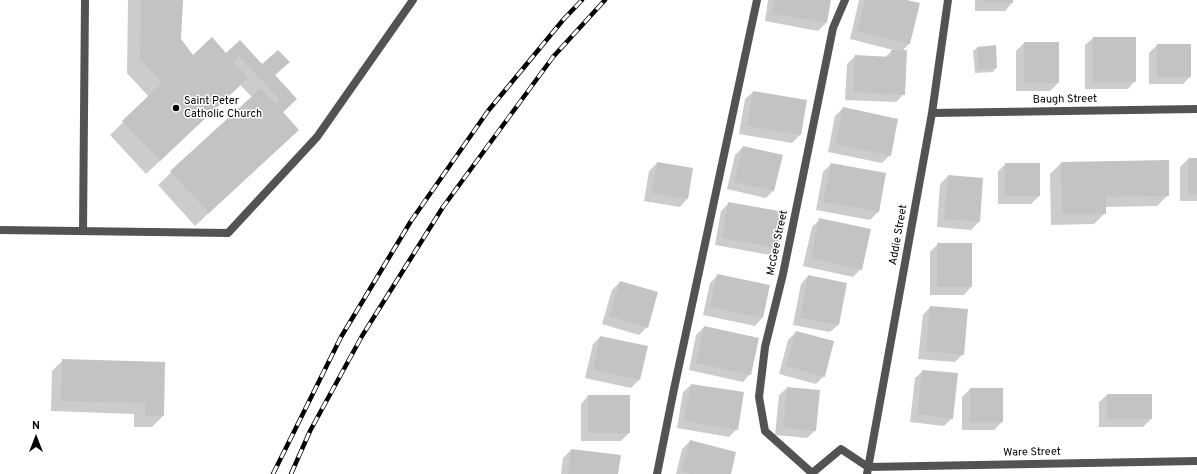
<!DOCTYPE html>
<style>
body{margin:0}
#map{position:relative;width:1197px;height:474px;overflow:hidden;background:#fff;font-family:Overpass,sans-serif}
canvas{display:block}
.north{position:absolute;left:16px;top:418px;width:40px;height:40px;-webkit-text-stroke:3px #fff;paint-order:stroke;rotate:0deg;font-size:11px;font-weight:700;line-height:16px;text-align:center;color:#000}
.north::after{content:'';display:block;margin:auto;width:14px;height:18px;background:#000;clip-path:polygon(50% 0,100% 100%,50% 72%,0 100%)}
</style>
<div id="map">
<canvas width="1197" height="474"></canvas>
<div class="north">N</div>
</div>
<script>
const ctx = document.querySelector('canvas').getContext('2d');
ctx.lineJoin = 'round';
function paint(path, color) { ctx.fillStyle = color; ctx.fill(path, 'evenodd'); }
function stroke(path, color, width, dash) { ctx.strokeStyle = color; ctx.lineWidth = width; ctx.lineCap = dash ? 'butt' : 'round'; ctx.setLineDash(dash || []); ctx.stroke(path); }
function drawText(font, color, halo, rows, align = 'center') {
  ctx.font = font + ' Overpass,sans-serif'; ctx.lineWidth = 3; ctx.setLineDash([]); ctx.textBaseline = 'middle'; ctx.strokeStyle = halo; ctx.fillStyle = color; for (const [text, x, y, turn = 0] of rows) {
    ctx.save(); ctx.translate(x, y); ctx.rotate((+turn || 0) * Math.PI / 180); ctx.textAlign = isNaN(turn) ? turn : align; if (halo) ctx.strokeText(text, 0, 0); ctx.fillText(text, 0, 0); ctx.restore();
  }
}
paint(new Path2D(`
 M128,0H182L180,40L193,56L226,54L240,42L262,65L288,62L274,76L296,99L282,113L298,130L195,226L158,185L252,97L240,85L146,174L110,135L149,97L127,73Z
 M768,0H830L826,23L818,31L765,21Z
 M859,0H903L909,44L902,51L904,94L896,102L845,100L847,64L855,56L884,58L893,50L850,39Z
 M975,0H1012V3L1005,11H975Z
 M1093,38L1135,81L1128,89H1085V45Z
 M1024,43L1058,83L1050,91H1016V51Z
 M1157,45L1190,77L1183,84H1149V53Z
 M977,48L996,68L993,72L975,73L973,51Z
 M753,92L806,101L800,135L792,143L739,134L745,99Z
 M843,108L890,155L882,163L828,152L835,116Z
 M743,147L774,190L766,198L727,189L735,155Z
 M1188,159H1197V201H1180V167Z
 M1168,161V195L1157,206L1105,207V213L1094,224L1051,225L1050,174L1061,163Z
 M657,163L687,199L680,207L644,201L649,171Z
 M831,164L885,174L878,212L870,220L816,210L823,172Z
 M1006,164L1039,196L1031,204H998V171Z
 M948,176L982,179L979,222L971,230L937,227L940,184Z
 M729,203L777,247L770,255L715,245L721,211Z
 M820,219L861,269L853,277L803,266L812,227Z
 M938,244L971,287L964,295H930V252Z
 M718,275L762,318L755,326L703,315L710,283Z
 M808,276L838,325L830,332L793,325L801,284Z
 M620,282L647,327L639,335L602,324L612,290Z
 M930,307L963,354L955,362L918,359L923,315Z
 M704,327L750,374L743,382L689,370L696,335Z
 M796,332L824,376L816,384L779,374L788,340Z
 M600,337L646,346L639,380L631,388L585,378L593,344Z
 M63,360L164,363L163,416L152,427H134V414L51,411L52,371Z
 M923,371L952,418L944,426L910,422L915,378Z
 M691,385L743,393L737,429L729,437L677,428L683,392Z
 M787,388L815,431L807,438L775,435L779,395Z
 M970,389L1002,422L994,430H962V397Z
 M1107,395H1151V419L1143,427H1099V402Z
 M588,396L629,433L621,441H581V404Z
 M690,441L729,474H676L682,449Z
 M571,450L617,474H561L563,458Z`), '#0003');
paint(new Path2D(`
 M141,0H183L181,39L193,55L212,37L226,53L240,40L262,64L278,50L290,62L275,75L297,99L283,112L299,130L209,213L170,171L261,88L276,104L280,100L239,56L233,62L248,78L160,161L122,121L162,83L140,59Z
 M774,0H831L827,23L772,14Z
 M865,0H907L920,3L910,44L857,31Z
 M983,0H1013V3H983Z
 M1093,37H1136V82H1093Z
 M1024,42H1059V83H1024Z
 M1157,44H1191V77H1157Z
 M996,45L997,68L978,70L977,47Z
 M891,50H907L905,95L853,92L855,55L891,57Z
 M753,91L807,100L801,135L747,126Z
 M843,107L898,119L891,156L835,144Z
 M743,146L783,155L774,191L734,182Z
 M1188,158H1197V194H1188Z
 M1169,160V196L1106,197V214H1062L1061,162Z
 M657,162L693,168L688,199L651,193Z
 M831,163L886,173L879,212L823,202Z
 M1005,163H1040V196H1005Z
 M948,175L983,178L980,222L944,219Z
 M728,202L785,212L778,248L722,238Z
 M819,218L871,229L862,270L811,258Z
 M937,243H972V287H937Z
 M717,274L770,285L763,318L710,307Z
 M808,275L847,283L839,325L800,318Z
 M620,281L658,292L648,328L609,316Z
 M930,306L968,309L964,355L926,351Z
 M704,326L759,338L751,375L696,363Z
 M796,331L834,341L825,377L786,366Z
 M600,336L648,346L640,380L593,370Z
 M62,359L165,362L164,416H145V403L61,401Z
 M922,370L958,373L953,419L917,414Z
 M691,384L744,392L738,430L684,421Z
 M787,387L820,390L816,431L783,428Z
 M970,388H1003V422H970Z
 M1107,394H1152V419H1107Z
 M588,395H630V433H588Z
 M690,440L736,452L731,474H692L681,471Z
 M571,449L621,455L618,474H568Z`), '#c3c3c3');
stroke(new Path2D(`
 M0,230L228,233L317,137L413,0
 M83,231L85,0
 M812,473L765,431L759,397L765,347L783,274L833,28L845,0`), '#535353', 8);
stroke(new Path2D(`
 M932,113L1197,109
 M657,474L674,389L757,0
 M811,474L841,449L868,467L1197,461
 M867,474L932,113L948,0`), '#535353', 8);
const rail = new Path2D(`
 M273,474L341,337L411,221L488,111L563,20L582,0
 M291,474L310,431L362,336L443,207L553,57L605,0`);
stroke(rail, '#000', 4.5);
stroke(rail, '#fff', 3, [9]);
for (const [x, y, r, color] of [
 [176,108,4,"#000"]
]) { const dot = new Path2D(); dot.arc(x, y, r, 0, 2 * Math.PI); ctx.fillStyle = color; ctx.fill(dot); stroke(dot, '#fff', 1.5); }
drawText('11px', '#000', '#fff', [
 ["Baugh Street",1065,100,-1],
 ["Addie Street",899,235,-80],
 ["McGee Street",778,243,-78],
 ["Ware Street",1032,453,-1]
]);
drawText('11px', '#000', '#fff', [
 ["Saint Peter",184,102],
 ["Catholic Church",184,115]
], 'left');
</script>
